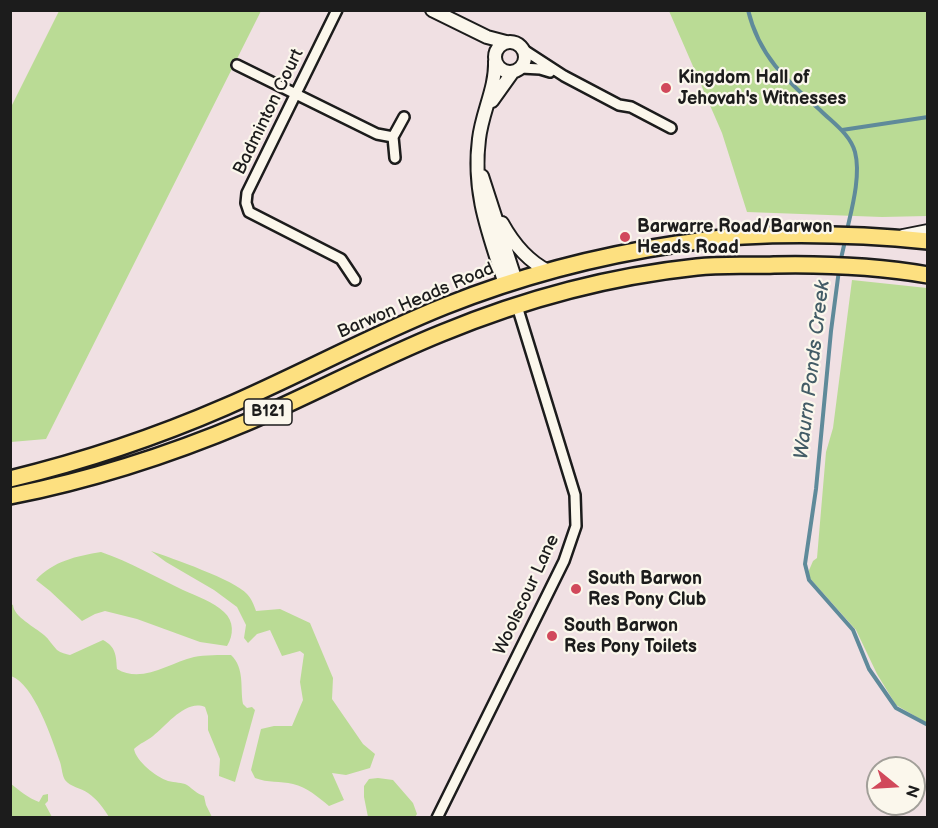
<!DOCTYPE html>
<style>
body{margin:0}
#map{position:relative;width:938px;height:828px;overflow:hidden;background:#f0e0e3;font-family:"Balsamiq Sans",sans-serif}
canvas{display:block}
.frame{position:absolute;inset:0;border:12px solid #1c1c1c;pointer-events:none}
.north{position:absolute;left:866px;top:756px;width:60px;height:60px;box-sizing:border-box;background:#fbf7ec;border:2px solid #a29f99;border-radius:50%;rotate:108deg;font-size:16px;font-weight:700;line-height:24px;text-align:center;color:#1c1c1c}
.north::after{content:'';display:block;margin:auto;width:21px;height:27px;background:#d1495b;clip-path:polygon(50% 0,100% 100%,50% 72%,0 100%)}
</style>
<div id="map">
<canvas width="938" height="828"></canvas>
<div class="frame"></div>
<div class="north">N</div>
</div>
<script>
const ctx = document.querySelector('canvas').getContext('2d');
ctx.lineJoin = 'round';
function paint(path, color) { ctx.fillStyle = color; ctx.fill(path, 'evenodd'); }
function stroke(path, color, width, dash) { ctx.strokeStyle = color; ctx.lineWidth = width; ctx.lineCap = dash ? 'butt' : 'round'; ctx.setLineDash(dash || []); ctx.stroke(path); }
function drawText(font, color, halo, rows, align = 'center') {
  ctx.font = font + ' "Balsamiq Sans",sans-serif'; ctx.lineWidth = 4.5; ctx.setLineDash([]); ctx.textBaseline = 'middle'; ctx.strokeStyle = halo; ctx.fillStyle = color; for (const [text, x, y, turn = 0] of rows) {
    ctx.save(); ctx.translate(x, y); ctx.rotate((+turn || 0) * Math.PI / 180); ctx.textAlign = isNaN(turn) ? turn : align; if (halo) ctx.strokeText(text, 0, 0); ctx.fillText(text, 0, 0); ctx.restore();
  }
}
paint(new Path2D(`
 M59,11H261L46,439L11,442L10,109Z
 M669,11H927V216L882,217L747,212L722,133Z
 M852,280L927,288V723L896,705L877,674L856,630L807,575L813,561L817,558L826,452L833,428Z
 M151,551C171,558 235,580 247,594C251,598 254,605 256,611L280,609L310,623L333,678L332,699L363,744L375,754L370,768L346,775L332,773L344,800L329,806C318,797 307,787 293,784C280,781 268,783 255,778L251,770L261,729L274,726H292L303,700L300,682L304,654L300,651L282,656L270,630L257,634L248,643L244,638L246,625L237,607L214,590L166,562Z
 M101,552C130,562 156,577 183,590C196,596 214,602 224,612C234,621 234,635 227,646L200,642L137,619L105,611L95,614L82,621L50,591L36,580C53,561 77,556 101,552Z
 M11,604L13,605C14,617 35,627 44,635C49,639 52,645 57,650C61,653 66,654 70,655L103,640C116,647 116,655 117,669C142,684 169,663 194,657C205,655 220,655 231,655C245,668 240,688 243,704L247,708L252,707L255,710L235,782L219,776L220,759L208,730V716L205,707C186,699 167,725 153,736C147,741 140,743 134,749C136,761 156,777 168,781C175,783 182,782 187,785C193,789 197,794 204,796L206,805L212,817H109C104,809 97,799 88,793C81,788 70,787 65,780C62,775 62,768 60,762C52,739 34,684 11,676Z
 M378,778L393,780L413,803L417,814L415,817H368L364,797V786L369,779Z
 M10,783C20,791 28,798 39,802L43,795L48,794V801L45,804L52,817H11Z`), '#badb95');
stroke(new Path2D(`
 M748,10C759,56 786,80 820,110C833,123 850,134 855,152C861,175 852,208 847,230
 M842,130L928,117
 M840,263L845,241
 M839,270L831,331L816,489L805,564L809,580L853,630L869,669L896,708L928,725`), '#5f8a9a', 4);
const minor = new Path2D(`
 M337,10L247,193L246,203L249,212L341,259L355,280
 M524,50L564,76L619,105L631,107L671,128
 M237,65L377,134L393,137
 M521,68L540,69L550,72
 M395,158L393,137L404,117
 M437,818L564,561L576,526L575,495L517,306`);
const tertiary = new Path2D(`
 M432,10L487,37L506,42
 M495 57a15 15 0 1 1 30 0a15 15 0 1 1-30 0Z
 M495,61C496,88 482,112 479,139C472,193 489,234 505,284
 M492,101L512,73
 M482,176L516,281
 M502,223C513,243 528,261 548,271
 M903,236L928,231`);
const primary = new Path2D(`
 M10,479C84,461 156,437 225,407C299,375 370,336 445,306C520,276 597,256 677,244C699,241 722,237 744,236C805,233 867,235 928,241
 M10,496C91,480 169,455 245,423C311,395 375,360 442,333C522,300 611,276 697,267C722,264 749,266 774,265C826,264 876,266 928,275`);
stroke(minor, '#1c1c1c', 14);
stroke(tertiary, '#1c1c1c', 16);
stroke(primary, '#1c1c1c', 20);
stroke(minor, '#fbf7ec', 9);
stroke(tertiary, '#fbf7ec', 12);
stroke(primary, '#fde080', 15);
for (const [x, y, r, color] of [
 [666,88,6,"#d1495b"],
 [625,237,6,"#d1495b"],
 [576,589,6,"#d1495b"],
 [552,636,6,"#d1495b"]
]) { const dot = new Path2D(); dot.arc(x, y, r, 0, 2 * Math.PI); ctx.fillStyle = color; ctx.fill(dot); stroke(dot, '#fbf7ec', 2); }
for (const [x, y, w] of [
 [268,412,48]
]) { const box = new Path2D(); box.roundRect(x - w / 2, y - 13, w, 26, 4.5); ctx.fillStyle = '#fbf7ec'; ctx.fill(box); stroke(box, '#1c1c1c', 1.5); }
drawText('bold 16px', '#1c1c1c', null, [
 ["B121",268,412]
]);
drawText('bold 18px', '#1c1c1c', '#fbf7ec', [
 ["Kingdom Hall of",678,78],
 ["Jehovah's Witnesses",678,99],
 ["Barwarre Road/Barwon",637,227],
 ["Heads Road",637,248],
 ["South Barwon",588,579],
 ["Res Pony Club",588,600],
 ["South Barwon",564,626],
 ["Res Pony Toilets",564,647]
], 'left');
drawText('18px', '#1c1c1c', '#fbf7ec', [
 ["Badminton Court",269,112,-64],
 ["Barwon Heads Road",416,301,-23],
 ["Woolscour Lane",527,595,-65]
]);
drawText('italic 20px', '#435c66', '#fbf7ec', [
 ["Waurn Ponds Creek",813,370,-83]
]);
</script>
